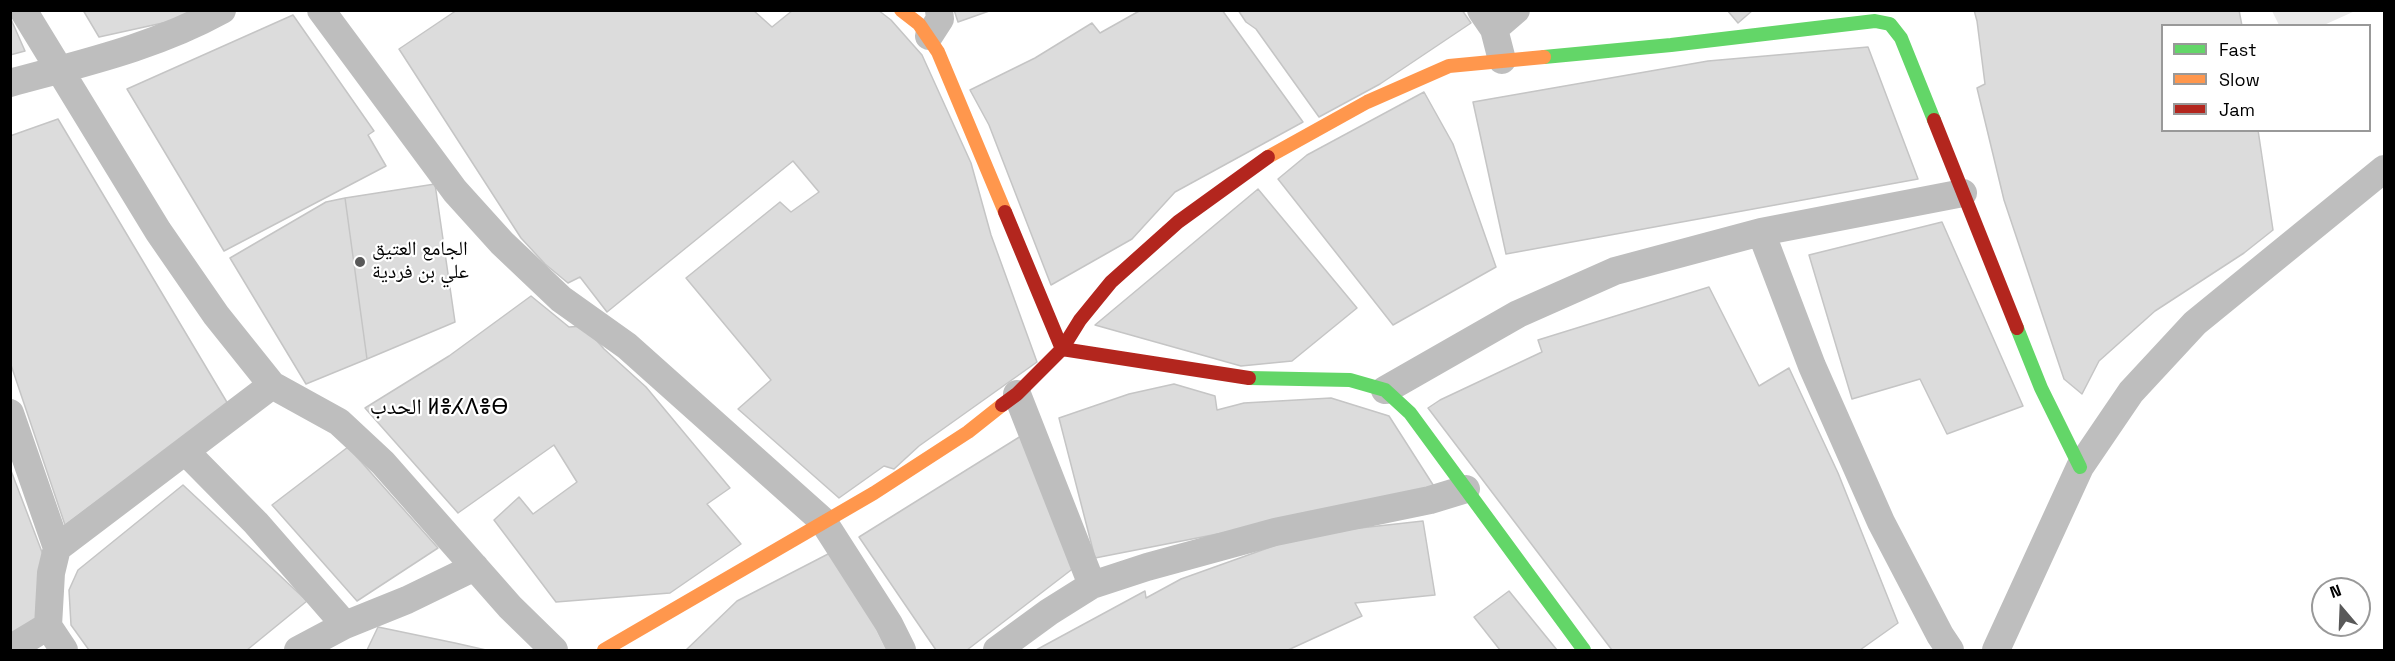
<!DOCTYPE html>
<meta charset="utf-8">
<style>
body{margin:0}
#map{position:relative;width:2395px;height:661px;overflow:hidden;background:#fff;font-family:"Space Grotesk",sans-serif}
canvas{display:block}
.frame{position:absolute;inset:0;border:12px solid #000;pointer-events:none}
.legend{position:absolute;left:2161px;top:24px;width:210px;height:108px;box-sizing:border-box;background:#fff;border:2px solid #999;margin:0;padding:8px 10px;list-style:none;font-size:18px;color:#000}
.legend li{display:flex;align-items:center;gap:12px;height:30px}
.legend b{width:30px;border:2px solid #999}
.north{position:absolute;left:2311px;top:577px;width:60px;height:60px;box-sizing:border-box;background:#fff;border:2px solid #999;border-radius:50%;rotate:341deg;font-size:16px;font-weight:700;line-height:24px;text-align:center;color:#000}
.north::after{content:'';display:block;margin:auto;width:21px;height:27px;background:#595959;clip-path:polygon(50% 0,100% 100%,50% 72%,0 100%)}
</style>
<div id="map">
<canvas width="2395" height="661"></canvas>
<div class="frame"></div>
<ul class="legend">
<li><b style="height:8px;background:#63d668"></b>Fast</li>
<li><b style="height:8px;background:#ff974d"></b>Slow</li>
<li><b style="height:8px;background:#b3261e"></b>Jam</li>
</ul>
<div class="north">N</div>
</div>
<script>
const ctx = document.querySelector('canvas').getContext('2d');
ctx.lineJoin = 'round';
function paint(path, color) { ctx.fillStyle = color; ctx.fill(path, 'evenodd'); }
function stroke(path, color, width, dash) { ctx.strokeStyle = color; ctx.lineWidth = width; ctx.lineCap = dash ? 'butt' : 'round'; ctx.setLineDash(dash || []); ctx.stroke(path); }
function drawText(font, color, halo, rows, align = 'center') {
  ctx.font = font + ' "Space Grotesk","Noto Naskh Arabic","Noto Sans Tifinagh",sans-serif'; ctx.lineWidth = 4.5; ctx.setLineDash([]); ctx.textBaseline = 'middle'; ctx.strokeStyle = halo; ctx.fillStyle = color; for (const [text, x, y, turn = 0] of rows) {
    ctx.save(); ctx.translate(x, y); ctx.rotate((+turn || 0) * Math.PI / 180); ctx.textAlign = isNaN(turn) ? turn : align; if (halo) ctx.strokeText(text, 0, 0); ctx.fillText(text, 0, 0); ctx.restore();
  }
}
paint(new Path2D(`
 M2272,11H2355L2324,25H2279Z`), '#eaeaea');
const building = new Path2D(`
 M83,10H204L199,15L99,37Z
 M457,10H753L772,27L793,10H878L891,20L922,55L971,163L991,235L1037,362L919,446L894,469L884,466L839,498L738,409L771,380L686,278L780,202L791,212L819,192L793,161L607,312L580,277L568,283L545,264L521,238L399,49Z
 M954,10H992L958,22Z
 M1141,10H1222L1303,122L1175,192L1132,239L1051,285L989,125L970,90L1035,58L1092,23L1100,33Z
 M1238,10H1462L1471,23L1380,84L1319,117L1256,29L1246,22Z
 M1727,10H1753L1738,23Z
 M1974,10H2239L2242,26H2162V130H2258L2273,230L2244,253L2155,311L2099,361L2082,394L2064,379L2004,200L1977,88L1985,84L1977,21Z
 M293,15L374,131L368,135L386,166L224,251L127,89Z
 M10,17L25,51L10,55Z
 M1868,47L1918,179L1506,254L1473,102L1708,61Z
 M1424,92L1453,144L1496,267L1393,325L1278,179L1307,155Z
 M58,119L228,404L65,525L10,362V136Z
 M435,184L455,322L367,359L345,198Z
 M1258,189L1357,308L1292,361L1241,366L1095,325Z
 M345,198L367,359L306,384L230,258L326,202Z
 M1942,222L2023,406L1947,434L1920,379L1852,399L1809,255Z
 M1709,287L1759,386L1789,368L1838,473L1898,623L1860,650H1612L1428,408L1440,400L1542,352L1538,340Z
 M531,296L569,327L584,326L604,349L646,387L730,488L707,504L741,544L670,593L556,602L494,520L519,497L533,514L577,482L554,445L458,513L365,408L449,356Z
 M1174,384L1215,396L1217,410L1244,403L1331,398L1389,416L1437,491L1095,558L1059,418L1129,394Z
 M1021,436L1075,567L967,650H936L859,537Z
 M348,447L438,548L357,601L272,505Z
 M10,468L45,560L36,620L10,637Z
 M183,485L307,601L247,650H89L71,625L69,590L78,570Z
 M1423,521L1435,595L1355,603L1362,616L1288,650H1036L1145,591L1146,598L1181,579L1279,544L1351,529Z
 M830,553L873,621L887,650H686L737,601Z
 M1509,591L1557,650H1500L1474,617Z
 M378,627L455,643L486,650H367Z`);
paint(building, '#dcdcdc');
stroke(building, '#c5c5c5', 1.5);
stroke(new Path2D(`
 M23,10L158,231L216,315L272,385L339,422L383,463L510,607L554,650
 M321,10L455,191L502,243L561,299L627,346L823,521L889,624L902,650
 M1481,10L1494,29L1502,60
 M1494,29L1516,10
 M929,36L940,19L939,10
 M10,83C83,63 155,47 222,10
 M1761,232L1812,366L1881,522L1940,635L1950,650
 M1385,390L1518,314L1615,271L1761,232L1963,193
 M1017,394L1092,585
 M10,413L57,548
 M185,451L256,523L345,625
 M10,649L48,626
 M64,650L48,626L51,573L57,548L272,385
 M298,650L345,625L407,600L475,567
 M997,650L1049,612L1092,585L1147,567L1275,532L1430,500L1466,489
 M1996,650L2080,467L2131,392L2195,323L2384,169`), '#bebebe', 28);
stroke(new Path2D(`
 M1544,57L1671,45L1875,21L1890,24L1901,38L1934,120
 M2017,328L2041,388L2080,467
 M1249,378L1350,380L1385,390L1410,413L1584,650`), '#63d668', 14);
stroke(new Path2D(`
 M901,10L919,24L938,52L1005,212
 M1268,157L1367,102L1449,66L1544,57
 M604,650L874,493L968,432L1002,405`), '#ff974d', 14);
stroke(new Path2D(`
 M1934,120L2017,328
 M1005,212L1062,349L1249,378
 M1002,405L1017,394L1062,349L1080,320L1111,282L1178,222L1268,157`), '#b3261e', 14);
for (const [x, y, r, color] of [
 [360,262,6,"#595959"]
]) { const dot = new Path2D(); dot.arc(x, y, r, 0, 2 * Math.PI); ctx.fillStyle = color; ctx.fill(dot); stroke(dot, '#fff', 2); }
drawText('20px', '#000', '#fff', [
 ["الجامع العتيق",372,250],
 ["علي بن فردية",372,273]
], 'left');
drawText('22px', '#000', '#fff', [
 ["الحدب ⵍⴻⵃⴷⴻⴱ",439,408]
]);
</script>
